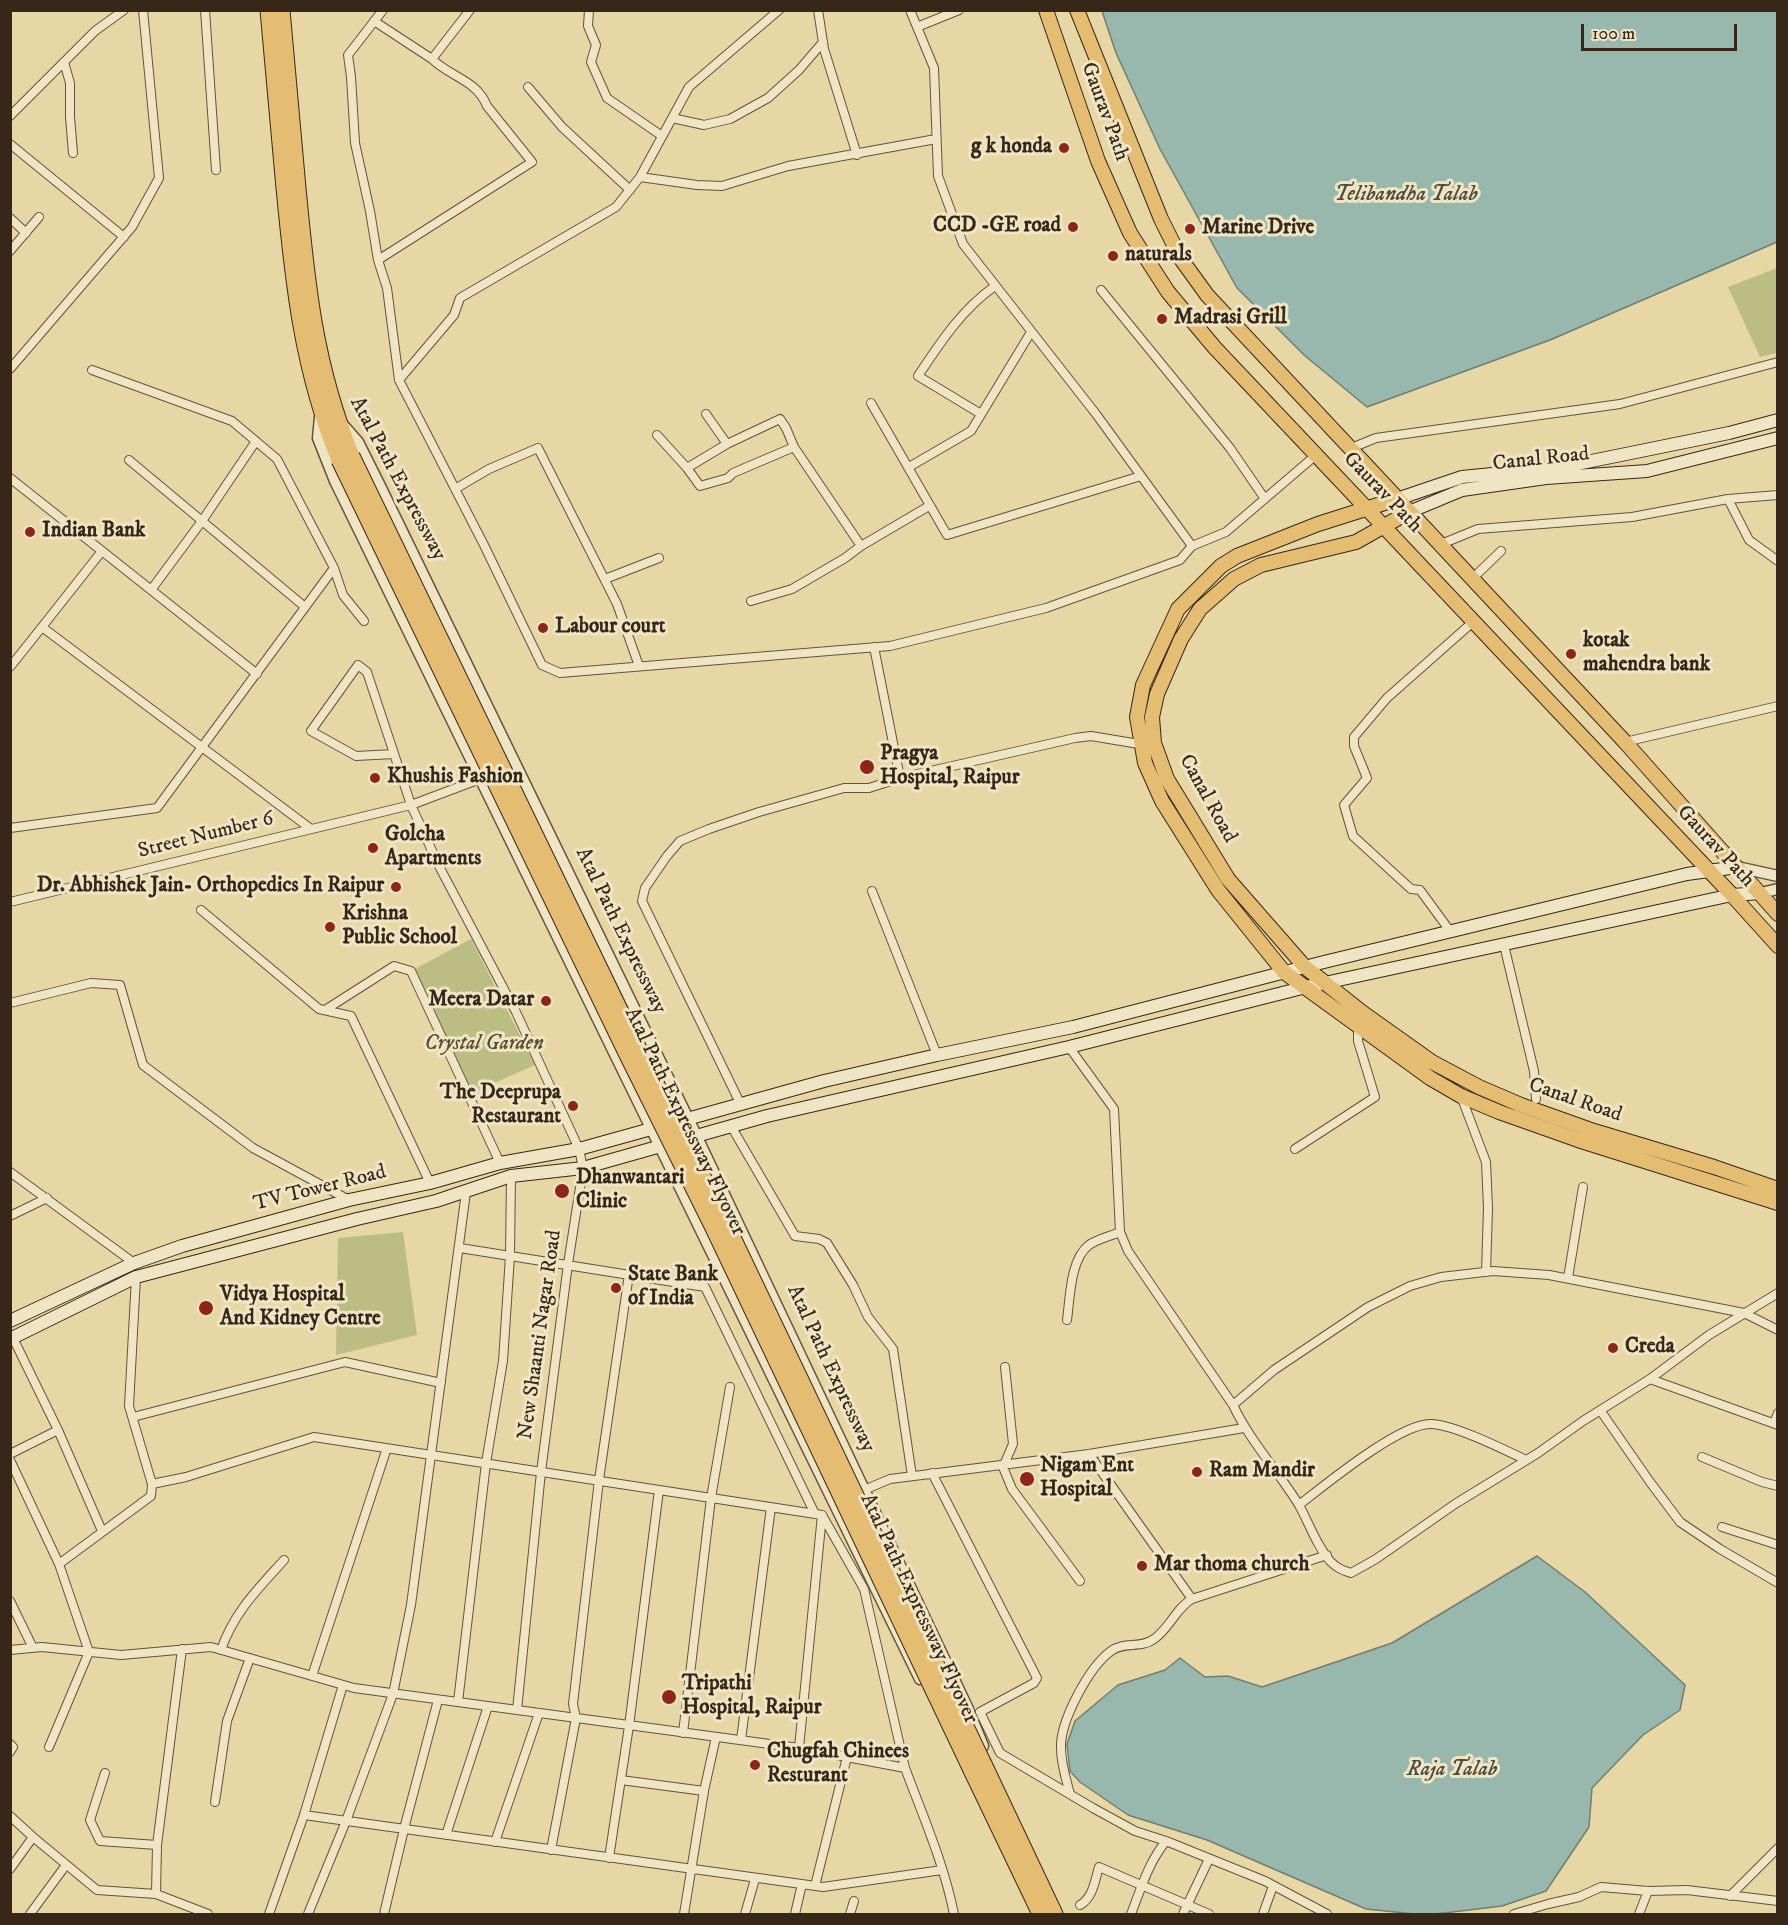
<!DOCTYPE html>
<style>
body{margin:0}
#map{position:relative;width:1788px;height:1925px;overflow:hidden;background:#e7d7a4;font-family:"IM FELL DW Pica",serif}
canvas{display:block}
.frame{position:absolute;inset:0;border:12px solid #372718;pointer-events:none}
.scale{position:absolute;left:1581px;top:24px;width:156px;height:27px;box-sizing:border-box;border:3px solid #372718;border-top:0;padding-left:8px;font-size:18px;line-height:21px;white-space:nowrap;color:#372718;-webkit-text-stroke:4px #efe5c4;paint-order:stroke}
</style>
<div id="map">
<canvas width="1788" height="1925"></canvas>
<div class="frame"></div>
<div class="scale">100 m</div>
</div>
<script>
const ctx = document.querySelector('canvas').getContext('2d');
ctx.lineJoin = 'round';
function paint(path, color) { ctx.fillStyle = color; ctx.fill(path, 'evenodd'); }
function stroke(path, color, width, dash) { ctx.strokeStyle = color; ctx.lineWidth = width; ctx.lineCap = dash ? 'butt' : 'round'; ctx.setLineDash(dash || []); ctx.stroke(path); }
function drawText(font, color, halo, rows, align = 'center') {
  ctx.font = font + ' "IM FELL DW Pica",serif'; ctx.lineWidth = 6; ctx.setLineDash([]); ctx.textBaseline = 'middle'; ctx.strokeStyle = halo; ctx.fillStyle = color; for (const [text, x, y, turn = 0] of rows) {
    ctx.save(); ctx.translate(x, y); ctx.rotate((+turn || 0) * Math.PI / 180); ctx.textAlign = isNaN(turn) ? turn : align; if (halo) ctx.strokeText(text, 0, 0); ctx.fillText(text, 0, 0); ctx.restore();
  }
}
paint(new Path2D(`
 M1777,268V353L1760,357L1728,287Z
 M471,939L535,1065L472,1093L411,971Z
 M403,1232L417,1335L336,1355L338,1238Z`), '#bbbd82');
const water = new Path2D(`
 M1102,11H1777V242L1550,340L1367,407L1304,355L1237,288L1160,149L1116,53Z
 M1537,1556L1585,1592L1685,1685L1680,1710L1643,1735L1592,1788L1589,1827L1546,1891L1502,1906L1436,1914H1414L1366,1909L1207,1840L1128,1815L1080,1782L1070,1771L1067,1744L1075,1721L1118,1685L1165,1670L1180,1658L1205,1677L1228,1676L1262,1687L1392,1643Z`);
paint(water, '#98b8ad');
stroke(water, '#717e71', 1.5);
const minor = new Path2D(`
 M205,10L216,170
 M383,10L348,55L351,77L355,143L370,211L378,260L387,288L399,380L484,545L542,665L560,673L890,646L1046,608L1180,560L1192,546
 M589,10L588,26L596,45L591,62L607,98L662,136
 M818,10L824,49L857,155
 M910,10L934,68L938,176L963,244L1096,414L1192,546L1226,532L1316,455
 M374,21L432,59C450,77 477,80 487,106L532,162L378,260
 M917,27L959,10
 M432,59L470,10
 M64,62L70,83V117L73,153
 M528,87L562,127L630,190
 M10,116L95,31L124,10
 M672,118L704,125L730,119L768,98L799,70L823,42
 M10,144L124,237
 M640,177L697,185L722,186L788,166L936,139
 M10,218L26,233
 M10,251L39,217
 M1101,290L1230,448L1265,499
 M10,369L132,227L159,178L143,10
 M399,380L454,315L460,298L616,207L640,177L689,87L779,10
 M871,403L947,535L1141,476
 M706,414L727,444
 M981,414L918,376C940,343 962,309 995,286
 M657,435L687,468L700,486L728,478L733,473L794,447
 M1349,449L1376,438L1620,404L1778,362
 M129,460L305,607
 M909,467L971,431L1031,332
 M687,468L727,444L780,419L786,428L794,447L861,546
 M10,478L257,674
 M455,489L489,469L538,448L617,604L639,666
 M1728,499L1749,540L1778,561
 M1439,545L1478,529L1632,517L1728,499L1778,495
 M102,551L42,627L311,829
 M334,568L343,595L364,621
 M605,579L659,558
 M1472,579L1501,551
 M151,590L202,521L256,441
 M751,601L792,589L845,558L861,546L929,506
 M874,647L900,778
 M10,667L42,627
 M1625,742L1778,706
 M394,754L356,756L311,731L358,665L367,672L411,805L439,866L516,1012L579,1149L583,1168L568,1264L541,1472L517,1710
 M10,828L157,808L334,568L277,459L232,421L92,370
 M872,891L937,1055
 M10,902L411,805L480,779
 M201,910L319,1009L351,1016L430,1183
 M1450,931L1420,890L1411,889L1353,836L1344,805L1367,778L1354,746V737L1387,698L1474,621
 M1504,945L1534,1071L1536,1099
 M10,1003L91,983L120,985L143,1065L253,1148L349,1200
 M325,1010L394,966L411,971L500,1163
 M1069,1047L1114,1109L1120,1232L1128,1251L1233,1405C1250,1441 1278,1471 1299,1505C1309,1523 1317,1547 1331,1562C1337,1568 1342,1570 1351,1573L1376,1559L1455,1504L1538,1453L1583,1421L1650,1379L1709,1335L1778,1293
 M1461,1096L1486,1162L1488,1208L1486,1272
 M740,1103L642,901L645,888L667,856L680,841L709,829L759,812L844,788H869L900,778L1075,738L1091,736L1145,745
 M731,1126L795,1236L819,1239L827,1243L853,1285L868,1317L893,1349L912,1476
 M1295,1149L1375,1097L1358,1041V1027
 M10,1172L134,1263
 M10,1216L47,1198
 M460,1248L705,1287L815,1514
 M136,1277L129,1406L152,1484L186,1477L314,1437L822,1515
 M1568,1278L1583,1187
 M1067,1320C1070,1299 1070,1259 1089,1245C1097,1239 1111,1236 1120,1232
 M1005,1367L1013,1444L1003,1467L1012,1489L1080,1581
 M1650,1379L1778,1425
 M1233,1405L1274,1370L1368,1307L1410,1286L1441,1277L1493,1271L1549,1275L1744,1313L1778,1330
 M1600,1410L1650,1482L1680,1522L1720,1549L1778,1583
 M133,1417L345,1362L441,1383
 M1774,1423L1778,1413
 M58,1430L102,1531
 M10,1454L58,1430L13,1338
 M1089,1454L1192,1599
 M1702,1457L1762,1482L1778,1486
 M10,1460L59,1564L89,1652L49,1747
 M932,1473L1037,1678L1034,1683L980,1712L1000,1753L1093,1808L1135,1831L1166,1841L1265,1881L1327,1914
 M864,1490L890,1479L1089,1454L1244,1428
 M1299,1505C1325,1485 1400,1423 1431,1424C1455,1425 1503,1449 1526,1460
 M822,1515L864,1589L905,1768
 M1722,1527L1778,1545
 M59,1564L151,1496L152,1484
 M10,1601L33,1648
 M10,1650L42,1647L121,1655L211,1647L354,1688L799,1748L905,1768C923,1816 944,1864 954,1914
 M221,1650C234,1612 258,1589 284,1560
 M312,1676L387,1448
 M458,1702L486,1463L503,1361L510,1256L511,1176
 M683,1733L711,1498L730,1387
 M741,1740L771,1507
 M10,1744L13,1747L10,1752
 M799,1748L822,1515
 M105,1773L90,1820L99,1839L100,1841L157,1845
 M621,1780L704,1791
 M1070,1794C1066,1779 1061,1764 1061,1748C1060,1721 1089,1667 1111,1651C1124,1641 1141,1649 1154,1639C1170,1628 1176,1608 1192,1599L1327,1555
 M215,1802L227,1721L250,1658
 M304,1815L823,1887L942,1870
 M10,1816L33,1837L97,1890L156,1894L208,1914
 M446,1835L488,1706
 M495,1842L539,1713
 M551,1850L576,1718L573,1704L599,1480L629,1274
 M609,1858L629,1726L659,1490
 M10,1869L33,1837
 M815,1886L847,1757
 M156,1894L157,1845L182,1649
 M1730,1896L1778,1848
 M1080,1905C1093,1898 1095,1880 1099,1867L1209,1914
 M30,1914L66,1865
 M269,1914L304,1815L343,1685
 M308,1914L346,1821L393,1694L411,1605L466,1192
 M384,1914L405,1825L438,1700
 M684,1914L704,1791L716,1737
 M745,1914L755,1879
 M795,1914L802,1884
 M850,1914L854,1901
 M1131,1914C1141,1889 1148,1863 1166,1841
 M1183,1914L1209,1859
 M1263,1914L1273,1886
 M1514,1914L1548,1904L1579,1897L1601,1887L1648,1891L1687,1890L1778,1901
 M1639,1914L1648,1891`);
const tertiary = new Path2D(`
 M320,417L318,438L335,481L920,1679
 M344,426L358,442L379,484L696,1135L967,1707L983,1746
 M1737,867L1778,876
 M1761,893L1778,889`);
const secondary = new Path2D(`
 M1397,499L1462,477L1562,467L1729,433L1778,420
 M1409,512L1462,490L1546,478L1647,471L1778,438
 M10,1321L134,1263L182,1246L349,1200L430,1183L500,1163L579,1149L824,1081L937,1055L1073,1027L1324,962L1687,874L1737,867
 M10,1339L136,1277L357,1219L436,1201L511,1176L583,1168L767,1116L1069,1047L1306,987L1732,895L1761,893`);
const primary = new Path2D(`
 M1046,10L1098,161L1130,233L1168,292L1215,348L1732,895L1778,946
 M1077,10L1161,219L1181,259L1207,295L1625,742L1778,914
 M1397,499L1318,524L1237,556L1221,566L1178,609L1143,685L1137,717L1145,763L1162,801L1218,890L1284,972L1430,1078L1461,1096L1499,1112L1578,1140L1778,1203
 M1409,512L1356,542L1261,565L1234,579L1200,609L1181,639L1157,694L1152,717L1154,743L1167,779L1228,879L1305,967L1363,1013L1432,1062L1479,1087L1521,1105L1594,1131L1714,1167L1778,1189`);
const trunk = new Path2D(`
 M268,10C273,70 279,129 284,188C293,283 302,370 339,460
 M282,10C287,70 293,129 298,188C307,284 315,366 352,456
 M984,1764L1055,1914
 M971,1770L1040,1914`);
stroke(minor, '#63533b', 10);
stroke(tertiary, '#63533b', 13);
stroke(secondary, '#372718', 14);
stroke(primary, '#372718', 16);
stroke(trunk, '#372718', 17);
stroke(minor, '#efe5c4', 8);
stroke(tertiary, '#efe5c4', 10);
stroke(secondary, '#efe5c4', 12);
stroke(primary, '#e4bc72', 14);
stroke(trunk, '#e4bc72', 15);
const trunkBridge = new Path2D(`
 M352,456L639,1049L719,1208L984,1764
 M339,460L627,1055L712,1226L971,1770`);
stroke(trunkBridge, '#372718', 17, []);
stroke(trunkBridge, '#e4bc72', 15);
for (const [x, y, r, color] of [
 [1064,148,6,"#8f2418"],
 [1073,227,6,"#8f2418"],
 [1190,229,6,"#8f2418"],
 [1113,256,6,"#8f2418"],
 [1162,319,6,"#8f2418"],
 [30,532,6,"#8f2418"],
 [543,628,6,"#8f2418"],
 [1571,654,6,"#8f2418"],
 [867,767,8,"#8f2418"],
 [375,778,6,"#8f2418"],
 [373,848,6,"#8f2418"],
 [396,887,6,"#8f2418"],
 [330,927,6,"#8f2418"],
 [546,1001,6,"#8f2418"],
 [573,1106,6,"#8f2418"],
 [562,1191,8,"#8f2418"],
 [616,1288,6,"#8f2418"],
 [206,1308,8,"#8f2418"],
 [1613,1348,6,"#8f2418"],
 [1197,1472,6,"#8f2418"],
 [1027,1479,8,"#8f2418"],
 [1142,1566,6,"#8f2418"],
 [669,1697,8,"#8f2418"],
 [755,1765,6,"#8f2418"]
]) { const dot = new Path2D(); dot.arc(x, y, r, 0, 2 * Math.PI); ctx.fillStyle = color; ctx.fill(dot); stroke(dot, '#efe5c4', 2); }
drawText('21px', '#372718', '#efe5c4', [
 ["Gaurav Path",1104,112,70],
 ["Canal Road",1541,460,-6],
 ["Atal Path Expressway",397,479,62],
 ["Gaurav Path",1382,493,46],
 ["Canal Road",1207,799,61],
 ["Street Number 6",206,836,-14],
 ["Gaurav Path",1715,847,47],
 ["Atal Path Expressway",620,931,64],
 ["Canal Road",1575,1101,19],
 ["Atal Path Expressway Flyover",684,1122,64],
 ["TV Tower Road",320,1189,-14],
 ["New Shaanti Nagar Road",541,1335,-82],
 ["Atal Path Expressway",830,1369,65],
 ["Atal Path Expressway Flyover",918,1609,65]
]);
drawText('bold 21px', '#372718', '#efe5c4', [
 ["g k honda",1052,148,"right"],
 ["CCD -GE road",1061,227,"right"],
 ["Marine Drive",1202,229],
 ["naturals",1125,256],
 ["Madrasi Grill",1174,319],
 ["Indian Bank",42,532],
 ["Labour court",555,628],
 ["kotak",1583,642],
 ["mahendra bank",1583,666],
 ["Pragya",880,755],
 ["Hospital, Raipur",880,779],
 ["Khushis Fashion",387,778],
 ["Golcha",385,836],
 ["Apartments",385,860],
 ["Dr. Abhishek Jain- Orthopedics In Raipur",384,887,"right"],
 ["Krishna",342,915],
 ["Public School",342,939],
 ["Meera Datar",534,1001,"right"],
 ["The Deeprupa",561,1094,"right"],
 ["Restaurant",561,1118,"right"],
 ["Dhanwantari",576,1179],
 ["Clinic",576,1203],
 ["State Bank",628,1276],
 ["of India",628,1300],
 ["Vidya Hospital",220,1296],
 ["And Kidney Centre",220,1320],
 ["Creda",1625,1348],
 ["Nigam Ent",1040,1467],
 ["Hospital",1040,1491],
 ["Ram Mandir",1209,1472],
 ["Mar thoma church",1154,1566],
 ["Tripathi",682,1685],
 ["Hospital, Raipur",682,1709],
 ["Chugfah Chinees",767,1753],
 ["Resturant",767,1777]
], 'left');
drawText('italic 21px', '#584c32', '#efe5c4', [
 ["Crystal Garden",484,1045]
]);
drawText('italic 22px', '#4f4b3d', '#efe5c4', [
 ["Telibandha Talab",1406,195],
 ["Raja Talab",1452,1770]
]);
</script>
